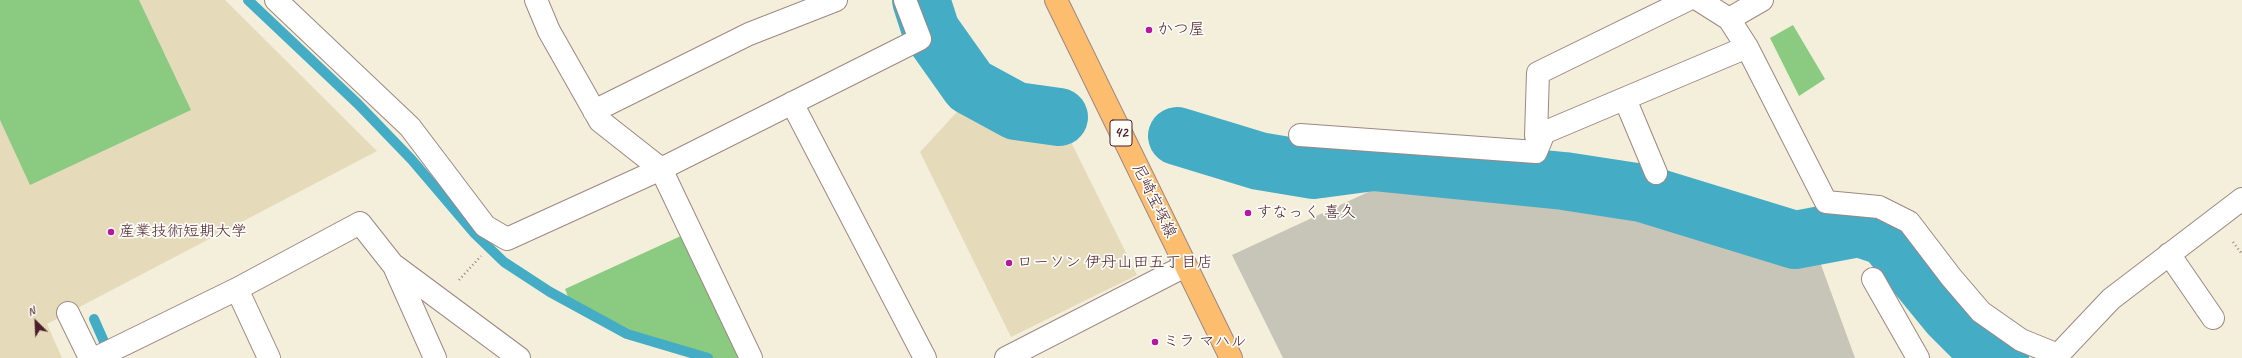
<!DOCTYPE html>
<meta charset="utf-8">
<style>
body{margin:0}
#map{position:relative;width:2242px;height:358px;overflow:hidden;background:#f3efdb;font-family:Caveat,sans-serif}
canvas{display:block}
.north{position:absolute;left:16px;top:302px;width:40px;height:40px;-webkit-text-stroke:3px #fdfcf7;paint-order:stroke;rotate:336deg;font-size:11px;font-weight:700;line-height:16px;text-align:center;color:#4a1f2b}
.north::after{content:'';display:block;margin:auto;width:14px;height:18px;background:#4a1f2b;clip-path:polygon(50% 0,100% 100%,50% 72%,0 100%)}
</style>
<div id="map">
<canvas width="2242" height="358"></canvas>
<div class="north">N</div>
</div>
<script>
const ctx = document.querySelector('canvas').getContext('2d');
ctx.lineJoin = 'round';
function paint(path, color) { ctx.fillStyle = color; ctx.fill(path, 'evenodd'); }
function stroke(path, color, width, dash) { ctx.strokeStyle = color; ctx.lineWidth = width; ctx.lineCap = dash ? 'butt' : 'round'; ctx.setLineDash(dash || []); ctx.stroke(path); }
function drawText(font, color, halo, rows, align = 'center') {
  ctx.font = font + ' Caveat,"Klee One",sans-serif'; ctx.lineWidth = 3.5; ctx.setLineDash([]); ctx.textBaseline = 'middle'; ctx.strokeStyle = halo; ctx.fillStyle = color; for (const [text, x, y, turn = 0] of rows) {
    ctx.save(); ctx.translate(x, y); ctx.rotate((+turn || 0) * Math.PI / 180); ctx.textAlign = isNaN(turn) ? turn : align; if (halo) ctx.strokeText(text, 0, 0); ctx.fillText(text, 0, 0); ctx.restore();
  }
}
paint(new Path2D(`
 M0,0H225L377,151L47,324L62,358H0Z
 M968,100L991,114L1014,123L1042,129L1065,130L1137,275L1011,337L920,152Z`), '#e5dbba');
paint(new Path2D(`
 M1392,181L1673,209L1779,255L1816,251L1855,358H1283L1232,255Z`), '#c7c5b8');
paint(new Path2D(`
 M0,0H139L191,110L30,185L0,120Z
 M1793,25L1825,79L1799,96L1770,38Z
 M683,235L741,358H712L626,331L569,299L565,289Z`), '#8aca81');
stroke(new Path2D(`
 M248,0L358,104L412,160L475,234L504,262L550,292L627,334L708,358
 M94,319L109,353`), '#44acc4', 10);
stroke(new Path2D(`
 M921,0L931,31L970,86L1016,111L1059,117
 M1177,136L1259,161L1313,170L1373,162L1564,181L1642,193L1795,240L1859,228L1886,237L1950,315L1978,343L2000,358`), '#44acc4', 58);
const minor = new Path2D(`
 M276,0L410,127L485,226L507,239L661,169L920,39L905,0
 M536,0L549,31L600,121L661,169L751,358
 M1687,0L1538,73L1536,136L1747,47
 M1699,0L1729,19L1747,47L1826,202L1879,207L1909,222L1951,277L1981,312L2021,340L2058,355L2059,358
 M1729,19L1762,0
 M1625,99L1656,173
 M792,103L925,358
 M594,111L749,34L836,0
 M1300,135L1536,152L1543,135
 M2169,254L2213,318
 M395,266L519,358
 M1873,279L1918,358
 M237,289L269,358
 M68,313L90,358
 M2058,355L2111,299L2242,199
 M96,358L237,289L360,223L394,266L435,358
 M1006,358L1185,266`);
const major = new Path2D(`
 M1056,0L1231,358`);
stroke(minor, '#9e8783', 24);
stroke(major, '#9e8783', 24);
stroke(new Path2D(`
 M2233,242L2242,254
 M459,280L481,256`), '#9e8783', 2.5, [1, 3]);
stroke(minor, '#fff', 22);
stroke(major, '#fcbd6f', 22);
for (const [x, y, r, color] of [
 [1149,30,4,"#b5179e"],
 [1248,213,4,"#b5179e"],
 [111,232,4,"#b5179e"],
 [1009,263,4,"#b5179e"],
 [1155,342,4,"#b5179e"]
]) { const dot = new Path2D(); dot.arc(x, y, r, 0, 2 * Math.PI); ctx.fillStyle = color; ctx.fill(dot); stroke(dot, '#fdfcf7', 1.5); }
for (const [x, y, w] of [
 [1121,133,22]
]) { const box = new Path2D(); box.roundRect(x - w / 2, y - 13, w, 26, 3); ctx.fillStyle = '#fdfcf7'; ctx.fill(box); stroke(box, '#4a1f2b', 1); }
drawText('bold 15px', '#4a1f2b', null, [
 ["42",1121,133]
]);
drawText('16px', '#4a1f2b', '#fdfcf7', [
 ["かつ屋",1157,30],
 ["すなっく 喜久",1256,213],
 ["産業技術短期大学",119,232],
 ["ローソン 伊丹山田五丁目店",1017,263],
 ["ミラ マハル",1163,342]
], 'left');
drawText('16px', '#4a1f2b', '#fdfcf7', [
 ["尼崎宝塚線",1154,201,64]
]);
</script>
